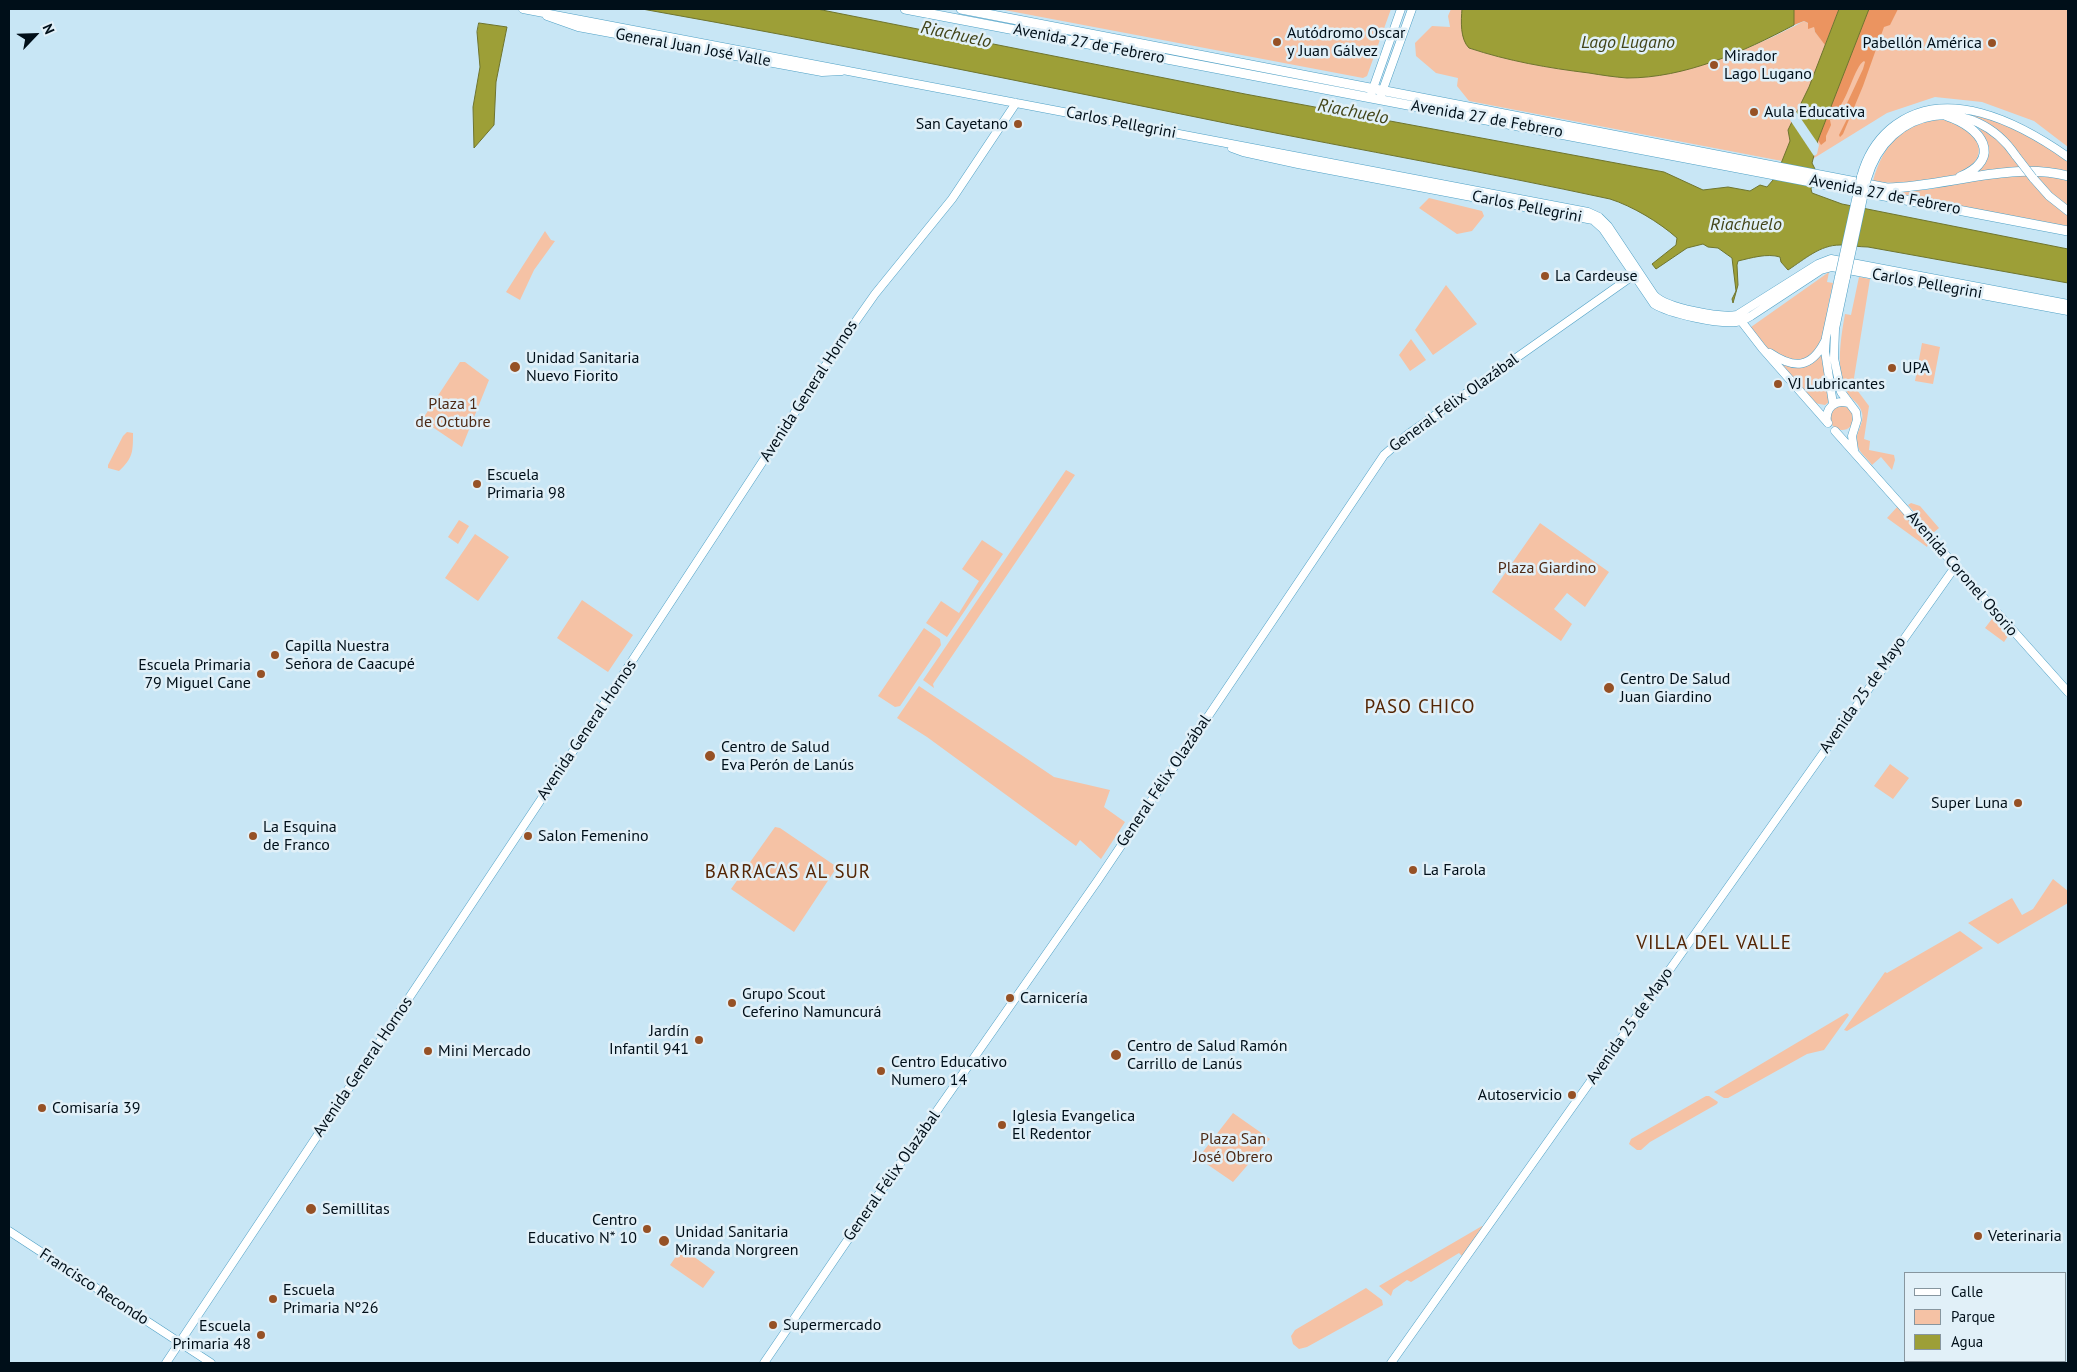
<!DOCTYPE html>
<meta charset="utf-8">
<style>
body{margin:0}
#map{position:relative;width:2077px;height:1372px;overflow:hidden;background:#c8e6f5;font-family:"PT Sans",sans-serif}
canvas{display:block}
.frame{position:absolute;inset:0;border:10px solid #000f19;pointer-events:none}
.legend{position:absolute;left:1904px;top:1272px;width:162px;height:90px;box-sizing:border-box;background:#e1f0f8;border:1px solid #87969f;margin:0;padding:6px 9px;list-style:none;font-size:15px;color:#000f19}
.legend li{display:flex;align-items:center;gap:10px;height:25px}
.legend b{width:25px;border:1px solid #87969f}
.north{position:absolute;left:10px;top:10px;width:50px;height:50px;-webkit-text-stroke:4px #e1f0f8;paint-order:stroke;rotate:66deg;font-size:14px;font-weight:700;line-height:20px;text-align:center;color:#000f19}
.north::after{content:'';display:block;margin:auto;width:18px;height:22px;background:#000f19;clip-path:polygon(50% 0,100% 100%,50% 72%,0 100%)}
</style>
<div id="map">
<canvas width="2077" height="1372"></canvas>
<div class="frame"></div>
<ul class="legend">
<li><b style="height:6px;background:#fff"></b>Calle</li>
<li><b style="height:14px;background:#f5c2a5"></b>Parque</li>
<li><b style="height:14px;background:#9d9f37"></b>Agua</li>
</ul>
<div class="north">N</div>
</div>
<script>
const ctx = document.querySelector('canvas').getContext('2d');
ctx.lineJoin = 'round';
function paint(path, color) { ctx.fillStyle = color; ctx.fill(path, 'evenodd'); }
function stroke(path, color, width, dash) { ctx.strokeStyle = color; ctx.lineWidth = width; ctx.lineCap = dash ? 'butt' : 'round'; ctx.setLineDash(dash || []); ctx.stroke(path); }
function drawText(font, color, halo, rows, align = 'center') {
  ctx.font = font + ' "PT Sans",sans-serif'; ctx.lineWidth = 5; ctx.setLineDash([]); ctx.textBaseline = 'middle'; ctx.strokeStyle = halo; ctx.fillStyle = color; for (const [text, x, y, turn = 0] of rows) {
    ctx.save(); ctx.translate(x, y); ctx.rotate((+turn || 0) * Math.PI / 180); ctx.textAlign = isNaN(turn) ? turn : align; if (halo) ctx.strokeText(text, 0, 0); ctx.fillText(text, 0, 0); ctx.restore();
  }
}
paint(new Path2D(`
 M999,9H1391L1367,76L1363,78Z
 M1451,9H1462V31L1469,48C1509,61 1550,68 1591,73C1604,75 1617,78 1629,77C1691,74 1750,50 1804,21L1814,27L1815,32L1825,44L1839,9H2068V147L2034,121L1982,102L1935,97L1887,113L1811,160L1782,161L1469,101L1457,86L1458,78L1436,73L1416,56L1415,43L1432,26L1450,27L1448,16Z
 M1963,112L2011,125L2068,158V173L2029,168C2009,140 1996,123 1963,112Z
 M1943,119C1953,121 1963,123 1972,130C1974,132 1975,136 1977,140C1982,153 1977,164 1964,171C1942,183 1897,185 1873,181C1883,144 1903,123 1943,119Z
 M1970,122C1994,131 2006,146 2020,167L1971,174L1986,141L1979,128Z
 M2035,175H2043L2068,180V207L2049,192Z
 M1996,176H2027L2068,214V227L1878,191L1926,190Z
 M1429,198L1482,211L1484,216L1472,231L1457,234L1419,208Z
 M545,231L551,240L555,241L534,270L520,300L506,292Z
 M1829,272L1827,282L1833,283L1827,311L1829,312C1822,342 1812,379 1773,353C1765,348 1758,337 1751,330V327Z
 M1859,277L1870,279L1854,378L1857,390L1869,406L1864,439L1870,441L1869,450L1894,455L1895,460L1892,470L1881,457L1872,465C1868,459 1860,453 1858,447C1852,435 1865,425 1862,413C1860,403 1851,400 1847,392C1835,370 1841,337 1845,314L1851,315Z
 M1446,285L1477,324L1433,355L1415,330Z
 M1411,339L1426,360L1410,371L1399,355Z
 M1922,343L1940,347L1933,384L1915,381Z
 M1823,352L1830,401L1825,405L1814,403L1779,363L1795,367L1818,358Z
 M460,362H465L489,380L462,447L422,420Z
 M1830 418a12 12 0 1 1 24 0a12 12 0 1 1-24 0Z
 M127,432L133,433C133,452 133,458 119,471L108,468V465L123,436Z
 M1066,470L1075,475L933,684L934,688L923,680Z
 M1911,503L1920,506L1939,528L1933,533L1908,505Z
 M1898,506L1929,542L1927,547L1887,518Z
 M459,520L469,526L458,544L448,537Z
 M1540,523L1609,572L1585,607L1567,593L1554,609L1572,624L1561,641L1492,592Z
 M475,534L509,557L478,601L445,578Z
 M982,540L1003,554L947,637L926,623L941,601L959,613L979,581L962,569Z
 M582,600L633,635L608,672L557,638Z
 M1995,615L2010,633L2004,642L1985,628Z
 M924,628L940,639L941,645L900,706L895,707L878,696Z
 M919,686L1054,777L1110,790L1104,807L1125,822L1101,859L1080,840L1076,846L927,737L897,718Z
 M1890,764L1909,778L1893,799L1874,786Z
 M775,827L780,828L837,867L794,932L731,889Z
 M2053,879L2068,891V903L1998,944L1968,923L2012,898L2022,915L2033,909Z
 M1960,931L1983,948L1847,1031L1844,1030L1885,972L1887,973Z
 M1847,1013L1849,1015L1824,1050L1807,1054L1728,1098H1724L1714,1092Z
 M1706,1096H1709L1718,1102L1717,1104L1650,1142L1641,1150H1637L1629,1144L1631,1139Z
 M1233,1113L1270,1139L1233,1182L1198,1158Z
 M1482,1226H1484L1462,1256L1459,1253L1411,1282L1407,1280L1393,1290L1391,1296L1379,1286Z
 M682,1248L715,1272L703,1288L670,1265Z
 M1366,1288L1382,1300L1383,1305L1307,1347L1299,1349L1293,1344L1291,1336L1295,1330Z`), '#f5c2a5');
paint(new Path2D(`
 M1794,9H1839L1825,45L1815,32L1814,27L1808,29V23L1804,21L1794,25Z
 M1869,9H1898L1890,25L1884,27L1863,86L1843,134L1840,137L1839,135L1847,119L1842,114L1863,69L1865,62L1864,61C1855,65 1847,103 1835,112L1836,117L1830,120L1831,125L1826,136V141L1821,145L1818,140Z`), '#eb9460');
const water = new Path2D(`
 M642,9H817L1245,94L1664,172L1703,190L1728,187L1750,191L1760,185L1767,187L1773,180L1782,161L1790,141L1788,130L1809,87L1839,9H1869L1818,140L1812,163L1815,169L1811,189L1812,193L1842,204L2068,249V283L1868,247C1859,247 1850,245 1840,245C1820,245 1805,259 1788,270L1781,262L1780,257C1767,253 1751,258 1738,261L1737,265L1738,285L1733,303L1732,299L1736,291L1732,258L1718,248L1708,247L1703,244L1687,248L1656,269L1652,264L1676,245L1677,238C1659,222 1632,206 1610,199C1485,172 1360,150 1235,125C1038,85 840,44 642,9Z
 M1462,9H1794V25C1743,52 1685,78 1627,78C1614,77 1601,75 1589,73C1548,68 1508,61 1469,48C1460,39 1461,21 1462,9Z
 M479,23L507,27L496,82L494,125L474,148L473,107L480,67L477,32Z`);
paint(water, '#9d9f37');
stroke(water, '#6e742e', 1);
paint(new Path2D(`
 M1795,110L1819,145L1817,154L1814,156L1790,120Z`), '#c8e6f5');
const secondary = new Path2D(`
 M523,9L1588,212L1599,217L1608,226L1654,295C1666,308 1720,318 1737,315L1818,264L1831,259L2068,304
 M547,16L578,27L822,72L842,71
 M1381,95L1412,9
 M1370,97L1401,9
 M1232,148L1243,152L1298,164L1593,220L1603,229L1654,304C1670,314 1718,324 1736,322C1742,321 1746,319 1751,316L1821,270L1832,267L2068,311
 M1861,177C1866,158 1875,142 1890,129C1944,83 2020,123 2068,157
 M2033,178L2049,196L2068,211
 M1867,179C1888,105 1974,93 2016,156
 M1846,277L1835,329L1834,358L1841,392L1856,412L1857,420L1852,436L1854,450
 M1738,317L1762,348L1828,423
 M1770,353C1794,369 1811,369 1825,341
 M1833,404L1825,351L1826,337L1839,277
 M1827,422C1825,408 1835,399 1848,403
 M1835,431L2068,692
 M9,1231L211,1363
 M166,1363L558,774L837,348L875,294L952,199L1016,103
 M764,1363L883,1188L1098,880L1384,455L1407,435L1638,272
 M1391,1363L1955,567`);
const primary = new Path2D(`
 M905,9L2068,231
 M961,9L1887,188C1947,187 2008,161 2068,176
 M1947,116C1981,127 2004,158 1960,177`);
stroke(secondary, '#4fa0c5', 9);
stroke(primary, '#4fa0c5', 10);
stroke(secondary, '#fff', 8);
stroke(primary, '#fff', 9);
const secondaryBridge = new Path2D(`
 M2016,156L2033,178
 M1839,277L1861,177
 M1846,277L1867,179`);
stroke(secondaryBridge, '#4fa0c5', 9, []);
stroke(secondaryBridge, '#fff', 8);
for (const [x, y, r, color] of [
 [1277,42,5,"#965125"],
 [1992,43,5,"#965125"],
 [1714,65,5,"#965125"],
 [1754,112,5,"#965125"],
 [1018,124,5,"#965125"],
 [1545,276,5,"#965125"],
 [515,367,6,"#965125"],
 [1892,368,5,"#965125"],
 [1778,384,5,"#965125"],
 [477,484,5,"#965125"],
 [275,655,5,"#965125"],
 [261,674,5,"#965125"],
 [1609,688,6,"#965125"],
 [710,756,6,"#965125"],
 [2018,803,5,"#965125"],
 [253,836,5,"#965125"],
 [528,836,5,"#965125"],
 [1413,870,5,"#965125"],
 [1010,998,5,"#965125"],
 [732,1003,5,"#965125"],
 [699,1040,5,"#965125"],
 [428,1051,5,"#965125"],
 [1116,1055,6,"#965125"],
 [881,1071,5,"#965125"],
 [1572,1095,5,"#965125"],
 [42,1108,5,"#965125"],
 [1002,1125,5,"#965125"],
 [311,1209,6,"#965125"],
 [647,1229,5,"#965125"],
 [1978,1236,5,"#965125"],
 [664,1241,6,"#965125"],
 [273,1299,5,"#965125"],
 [773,1325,5,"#965125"],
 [261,1335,5,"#965125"]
]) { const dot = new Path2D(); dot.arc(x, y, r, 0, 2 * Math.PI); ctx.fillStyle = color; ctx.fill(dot); stroke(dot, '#e1f0f8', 2); }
drawText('16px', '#000f19', '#e1f0f8', [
 ["Autódromo Oscar",1287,33],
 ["y Juan Gálvez",1287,51],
 ["Pabellón América",1982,43,"right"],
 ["Mirador",1724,56],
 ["Lago Lugano",1724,74],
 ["Aula Educativa",1764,112],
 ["San Cayetano",1008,124,"right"],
 ["La Cardeuse",1555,276],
 ["Unidad Sanitaria",526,358],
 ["Nuevo Fiorito",526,376],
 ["UPA",1902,368],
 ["VJ Lubricantes",1788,384],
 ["Escuela",487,475],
 ["Primaria 98",487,493],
 ["Capilla Nuestra",285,646],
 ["Señora de Caacupé",285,664],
 ["Escuela Primaria",251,665,"right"],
 ["79 Miguel Cane",251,683,"right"],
 ["Centro De Salud",1620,679],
 ["Juan Giardino",1620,697],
 ["Centro de Salud",721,747],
 ["Eva Perón de Lanús",721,765],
 ["Super Luna",2008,803,"right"],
 ["La Esquina",263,827],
 ["de Franco",263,845],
 ["Salon Femenino",538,836],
 ["La Farola",1423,870],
 ["Grupo Scout",742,994],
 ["Ceferino Namuncurá",742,1012],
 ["Carnicería",1020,998],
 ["Jardín",689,1031,"right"],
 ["Infantil 941",689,1049,"right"],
 ["Centro de Salud Ramón",1127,1046],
 ["Carrillo de Lanús",1127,1064],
 ["Mini Mercado",438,1051],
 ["Centro Educativo",891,1062],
 ["Numero 14",891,1080],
 ["Autoservicio",1562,1095,"right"],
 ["Comisaría 39",52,1108],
 ["Iglesia Evangelica",1012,1116],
 ["El Redentor",1012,1134],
 ["Semillitas",322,1209],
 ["Centro",637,1220,"right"],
 ["Educativo N* 10",637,1238,"right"],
 ["Unidad Sanitaria",675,1232],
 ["Miranda Norgreen",675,1250],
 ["Veterinaria",1988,1236],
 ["Escuela",283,1290],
 ["Primaria Nº26",283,1308],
 ["Supermercado",783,1325],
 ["Escuela",251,1326,"right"],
 ["Primaria 48",251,1344,"right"]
], 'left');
drawText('16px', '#000f19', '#e1f0f8', [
 ["Avenida 27 de Febrero",1089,44,11],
 ["General Juan José Valle",693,48,10],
 ["Avenida 27 de Febrero",1487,119,10],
 ["Carlos Pellegrini",1121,123,11],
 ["Avenida 27 de Febrero",1885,195,11],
 ["Carlos Pellegrini",1527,207,11],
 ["Carlos Pellegrini",1927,284,10],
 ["Avenida General Hornos",809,391,-57],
 ["General Félix Olazábal",1454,403,-36],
 ["Avenida Coronel Osorio",1962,574,49],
 ["Avenida 25 de Mayo",1863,695,-55],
 ["Avenida General Hornos",587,730,-56],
 ["General Félix Olazábal",1164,781,-56],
 ["Avenida 25 de Mayo",1630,1026,-55],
 ["Avenida General Hornos",363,1067,-56],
 ["General Félix Olazábal",892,1176,-55],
 ["Francisco Recondo",94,1287,33]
]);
drawText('16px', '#4e2a15', '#e1f0f8', [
 ["Plaza 1",453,404],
 ["de Octubre",453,422],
 ["Plaza Giardino",1547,568],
 ["Plaza San",1233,1139],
 ["José Obrero",1233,1157]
]);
drawText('italic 18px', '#424419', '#e1f0f8', [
 ["Riachuelo",956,35,12],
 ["Lago Lugano",1628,43],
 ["Riachuelo",1353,112,11],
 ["Riachuelo",1746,225]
]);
ctx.letterSpacing = '1px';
drawText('19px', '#542605', '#e1f0f8', [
 ["PASO CHICO",1420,708],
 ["BARRACAS AL SUR",788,873],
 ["VILLA DEL VALLE",1714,944]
]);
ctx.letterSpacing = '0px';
</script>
